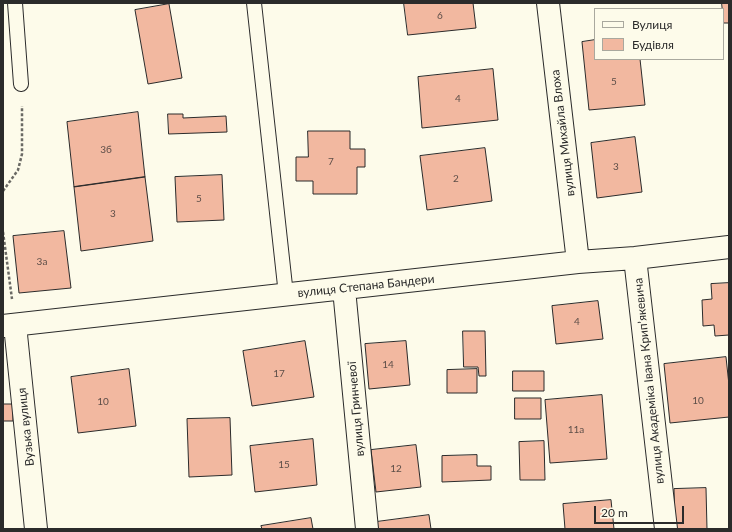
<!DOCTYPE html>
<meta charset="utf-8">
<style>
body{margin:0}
#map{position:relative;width:732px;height:532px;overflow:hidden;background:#fdfbea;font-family:Lato,sans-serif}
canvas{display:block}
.frame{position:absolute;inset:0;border:4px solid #2b2b2b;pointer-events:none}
.legend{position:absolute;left:594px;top:8px;width:130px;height:52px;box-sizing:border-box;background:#fdfbea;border:1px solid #a9a89e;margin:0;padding:5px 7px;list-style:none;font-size:12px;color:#2b2b2b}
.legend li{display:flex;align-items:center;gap:8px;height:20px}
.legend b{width:20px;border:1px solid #a9a89e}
.scale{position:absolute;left:594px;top:506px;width:90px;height:18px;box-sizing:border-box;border:2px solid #2b2b2b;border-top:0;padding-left:5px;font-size:12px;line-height:14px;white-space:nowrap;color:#2b2b2b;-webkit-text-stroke:3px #fdfbea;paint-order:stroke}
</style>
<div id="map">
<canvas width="732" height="532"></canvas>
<div class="frame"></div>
<ul class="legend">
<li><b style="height:5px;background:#fdfbea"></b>Вулиця</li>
<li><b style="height:11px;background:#f2b8a0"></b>Будівля</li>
</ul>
<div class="scale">20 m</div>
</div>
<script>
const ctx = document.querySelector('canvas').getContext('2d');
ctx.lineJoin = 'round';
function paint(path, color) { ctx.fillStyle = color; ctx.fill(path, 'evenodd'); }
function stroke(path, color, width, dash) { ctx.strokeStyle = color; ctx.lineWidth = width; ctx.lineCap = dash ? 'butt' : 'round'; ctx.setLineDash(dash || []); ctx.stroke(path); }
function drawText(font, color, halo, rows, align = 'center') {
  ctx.font = font + ' Lato,sans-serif'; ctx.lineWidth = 3; ctx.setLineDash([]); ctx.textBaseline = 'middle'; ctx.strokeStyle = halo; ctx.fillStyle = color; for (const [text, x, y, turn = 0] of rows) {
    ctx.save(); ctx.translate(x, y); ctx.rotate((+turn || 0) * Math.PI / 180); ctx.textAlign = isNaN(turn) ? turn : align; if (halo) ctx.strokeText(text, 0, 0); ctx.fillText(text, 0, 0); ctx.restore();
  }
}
const building = new Path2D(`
 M404,3H473L476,28L408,35Z
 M722,3H729V23H724Z
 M169,4L182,78L148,84L135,10Z
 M595,40V59H640L645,105L589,110L582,42Z
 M493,69L498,120L422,128L418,77Z
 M138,112L145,177L74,187L67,122Z
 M168,114H183V118L226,116L227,132L169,134Z
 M308,131H350V149H365V167H357V194H313V181H296V157H308Z
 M635,137L642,192L597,198L591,143Z
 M485,148L492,201L427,210L420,156Z
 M222,175L224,220L177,222L175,177Z
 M145,177L153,241L81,251L74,187Z
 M64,231L71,288L19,293L13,236Z
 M729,283V335L715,336L714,325L703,326L702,300L712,299L711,284Z
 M598,301L603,339L556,344L552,306Z
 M463,331H485L486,376H479L478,367H464Z
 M305,341L314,397L252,406L243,351Z
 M406,341L410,385L369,389L365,344Z
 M726,357L729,385V417L670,423L664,364Z
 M129,369L136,426L78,433L71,377Z
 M477,369V393H447V370Z
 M513,371H544V391H513Z
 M602,395L607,459L550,463L545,400Z
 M515,398H541V419H515Z
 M3,404H13V421H3Z
 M230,418L232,475L189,477L187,419Z
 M313,439L317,485L255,492L250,446Z
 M544,441L545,480H520L519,442Z
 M416,445L421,487L376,492L371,450Z
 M477,455V466H491V480L442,482V456Z
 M706,488L707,529H675L674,489Z
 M611,500L614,529H565L563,504Z
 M429,515L431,529H377L376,522Z
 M311,518L313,529H262L261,526Z`);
paint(building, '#f2b8a0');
stroke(building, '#2b2b2b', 1);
const service = new Path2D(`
 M15,3L21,84
 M254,3L286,295`);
const minor = new Path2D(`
 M548,3L578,262
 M635,258L666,529
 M344,289L367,529
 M15,325L36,529
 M3,326L578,262L635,258L729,247`);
stroke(service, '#2b2b2b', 16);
stroke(minor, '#2b2b2b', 24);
stroke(new Path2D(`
 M3,191L18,170L22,154V106
 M3,232L12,299`), '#6a6964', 2.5, [3, 2]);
stroke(service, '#fdfbea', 14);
stroke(minor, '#fdfbea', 22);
drawText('10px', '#5d4e48', null, [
 ["6",440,16],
 ["5",614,82],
 ["4",458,99],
 ["3б",106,150],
 ["7",331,162],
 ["3",616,167],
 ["2",456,179],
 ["5",199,199],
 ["3",113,214],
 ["3а",42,262],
 ["4",577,322],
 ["14",388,365],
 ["17",279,374],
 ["10",698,401],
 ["10",103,402],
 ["11а",576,430],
 ["15",284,465],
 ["12",396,469]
]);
drawText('12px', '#2b2b2b', '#fdfbea', [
 ["вулиця Михайла Влоха",563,133,-97],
 ["вулиця Степана Бандери",366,286,-6],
 ["вулиця Академіка Івана Крипʼякевича",649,381,-96],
 ["вулиця Гринчевої",356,409,-95],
 ["Вузька вулиця",26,427,-96]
]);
</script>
